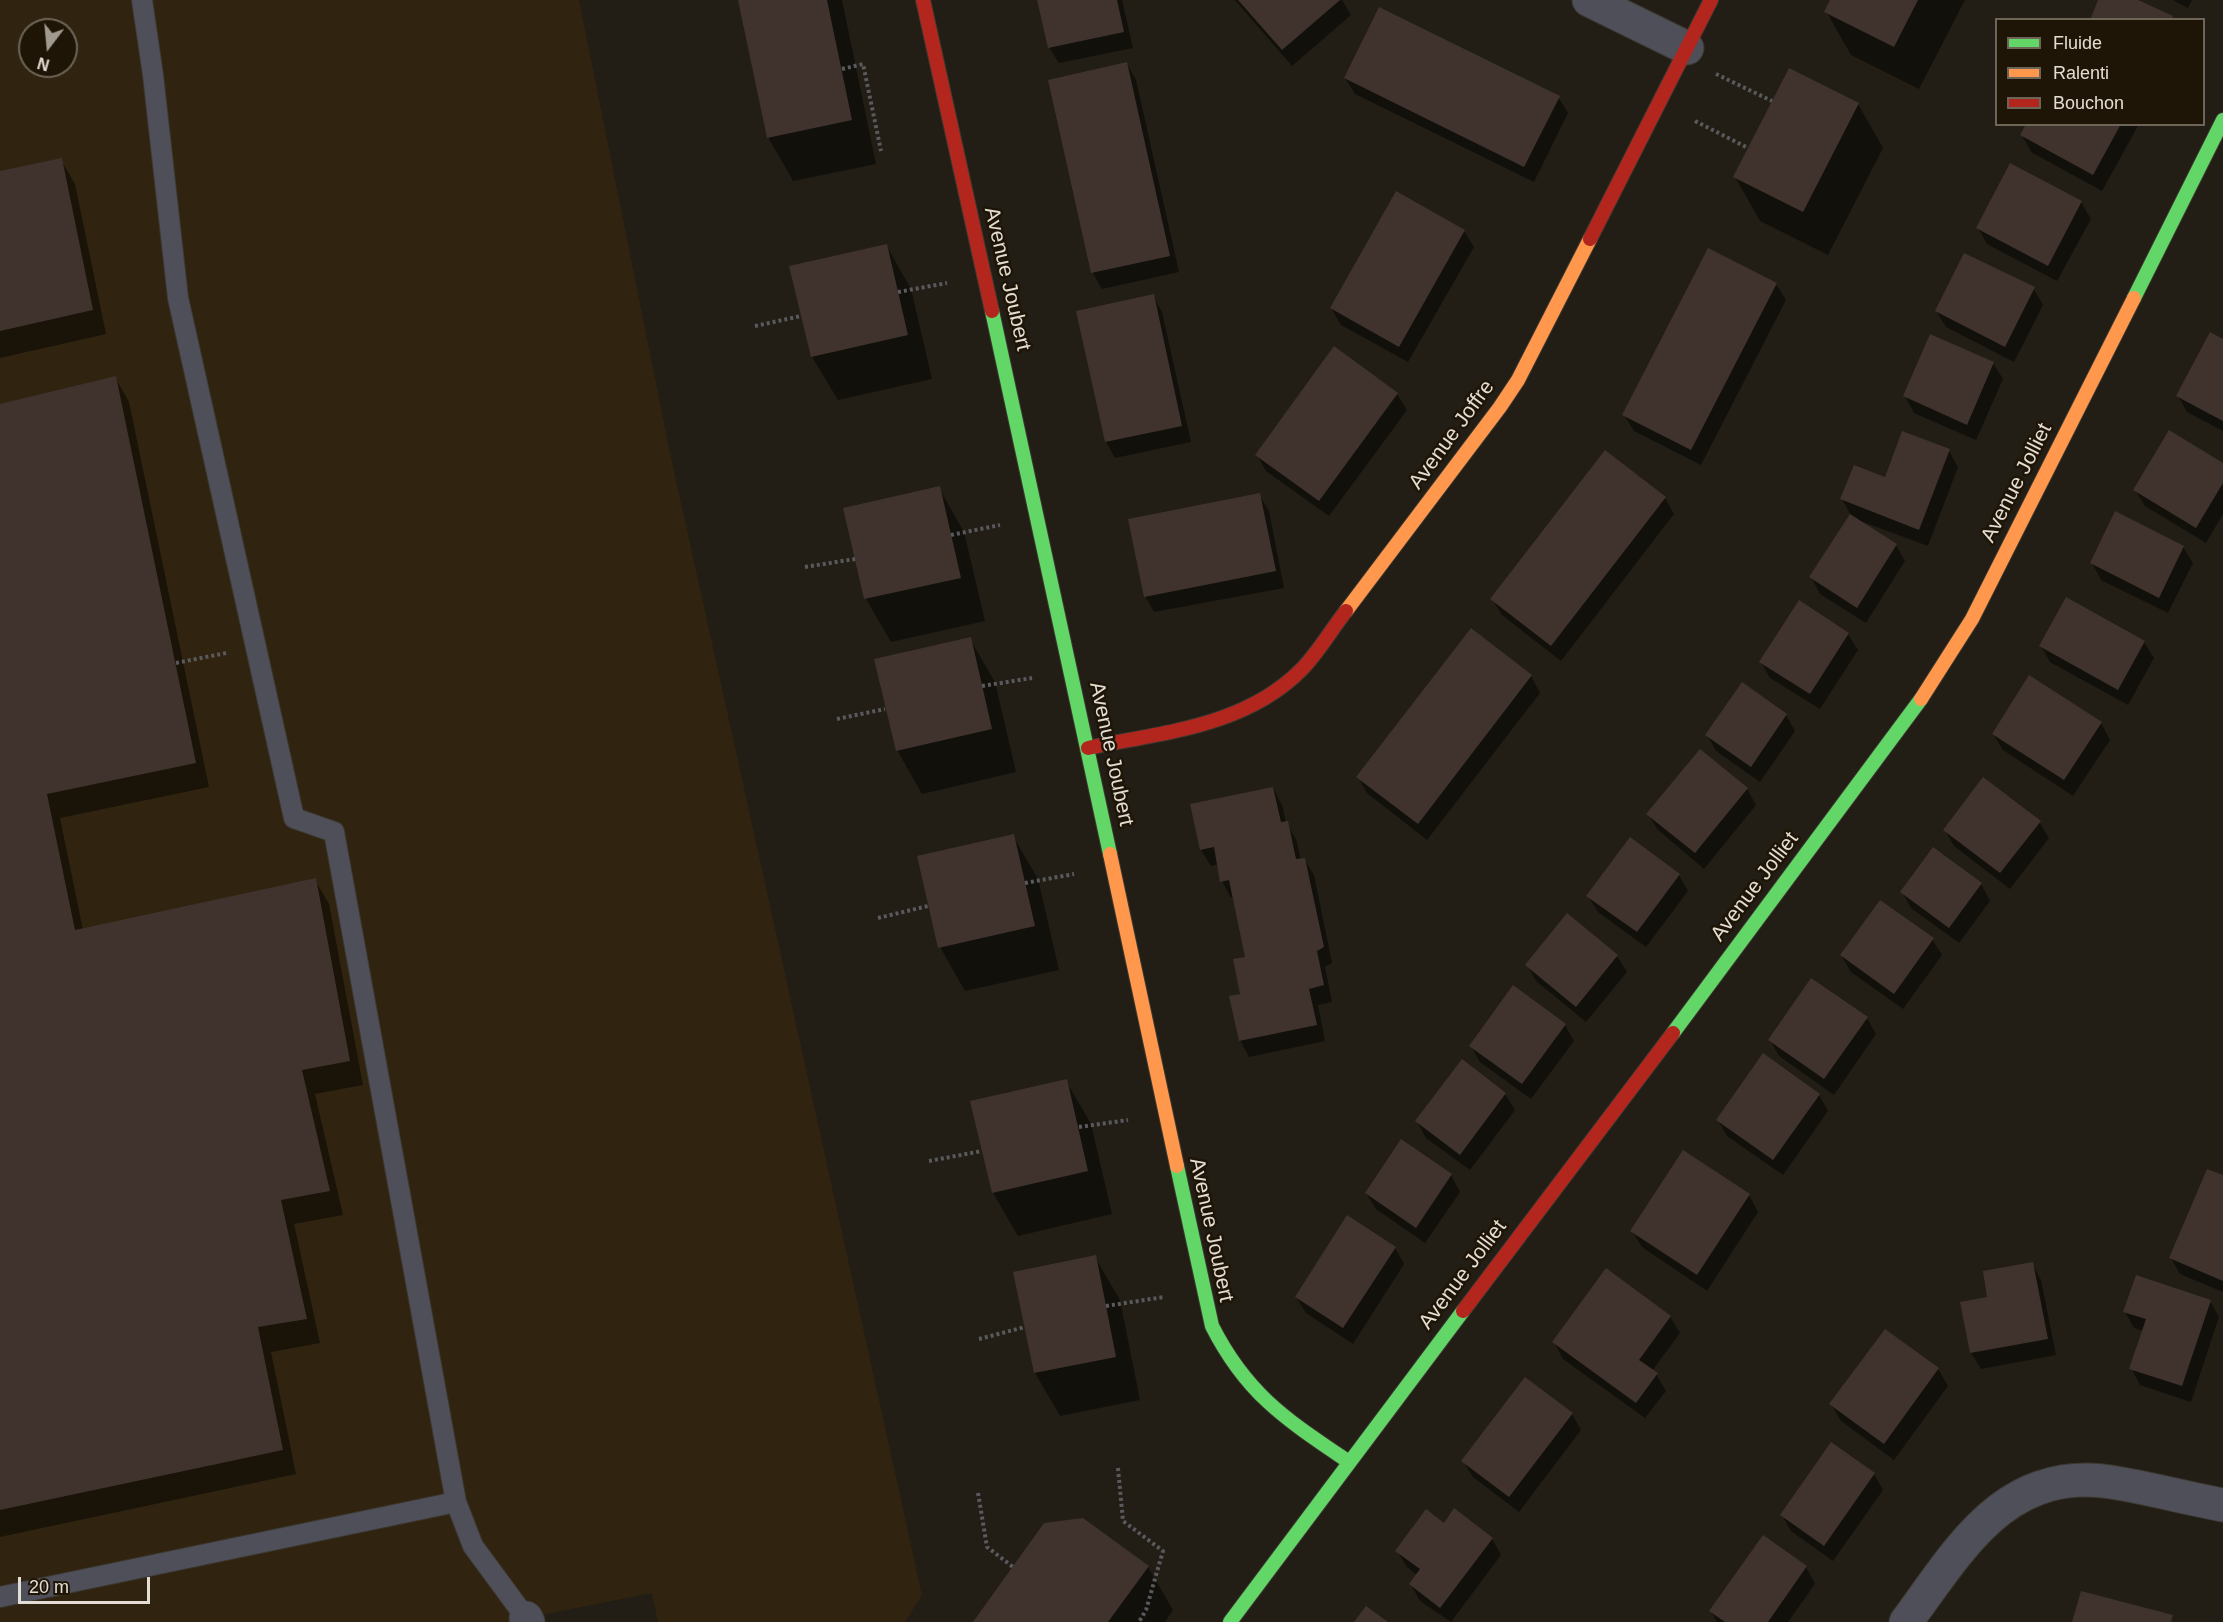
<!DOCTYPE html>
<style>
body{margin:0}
#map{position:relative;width:2223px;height:1622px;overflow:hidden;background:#221e15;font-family:Helvetica,sans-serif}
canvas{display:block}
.legend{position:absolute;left:1995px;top:18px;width:210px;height:108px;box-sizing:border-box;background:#1e1506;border:2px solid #6d6558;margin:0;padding:8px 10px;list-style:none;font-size:18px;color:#e4ddd3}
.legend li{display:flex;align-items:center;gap:12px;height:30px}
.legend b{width:30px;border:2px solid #6d6558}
.north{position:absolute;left:18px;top:18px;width:60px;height:60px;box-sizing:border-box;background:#1e1506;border:2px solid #6d6558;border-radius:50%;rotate:196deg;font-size:16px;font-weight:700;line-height:24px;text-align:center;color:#e4ddd3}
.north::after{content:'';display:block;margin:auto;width:21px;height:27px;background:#a09a90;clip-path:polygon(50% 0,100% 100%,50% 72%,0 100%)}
.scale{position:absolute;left:18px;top:1577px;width:132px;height:27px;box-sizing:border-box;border:3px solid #e4ddd3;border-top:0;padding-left:8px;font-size:18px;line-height:21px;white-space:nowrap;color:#e4ddd3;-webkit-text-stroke:4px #1e1506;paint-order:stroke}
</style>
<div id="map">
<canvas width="2223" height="1622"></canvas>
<ul class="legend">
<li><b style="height:8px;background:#63d668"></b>Fluide</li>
<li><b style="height:8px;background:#ff974d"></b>Ralenti</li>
<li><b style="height:8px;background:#b3261e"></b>Bouchon</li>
</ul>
<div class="north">N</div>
<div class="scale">20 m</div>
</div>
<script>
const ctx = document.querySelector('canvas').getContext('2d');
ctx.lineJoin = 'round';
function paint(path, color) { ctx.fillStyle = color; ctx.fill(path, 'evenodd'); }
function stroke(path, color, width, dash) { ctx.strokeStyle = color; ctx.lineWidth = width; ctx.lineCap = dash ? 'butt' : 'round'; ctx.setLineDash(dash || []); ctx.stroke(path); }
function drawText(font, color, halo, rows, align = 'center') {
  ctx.font = font + ' Helvetica,sans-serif'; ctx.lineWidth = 5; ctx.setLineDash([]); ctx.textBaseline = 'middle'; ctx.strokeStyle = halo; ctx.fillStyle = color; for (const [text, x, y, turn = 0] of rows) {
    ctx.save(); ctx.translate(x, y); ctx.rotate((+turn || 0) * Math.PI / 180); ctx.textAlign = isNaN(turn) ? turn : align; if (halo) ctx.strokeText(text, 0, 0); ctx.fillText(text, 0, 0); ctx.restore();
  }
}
paint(new Path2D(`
 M0,0H579L669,448L922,1595L905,1622H658L652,1593L526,1618V1622H0ZM30,30H66V66H30Z`), '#302410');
paint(new Path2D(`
 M739,0H842L876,164L793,181L768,137Z
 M1039,0H1122L1133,48L1059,63L1049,47Z
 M1235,0H1342L1351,15L1292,66Z
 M1831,0H1965L1919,89L1851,55L1826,11Z
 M2173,0H2192L2188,8Z
 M1127,64L1136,80L1179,272L1102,289L1093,273L1050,81Z
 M1345,78L1558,97L1568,113L1534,182L1355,94Z
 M1858,104L1883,148L1828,255L1760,221L1735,177Z
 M2028,124H2139L2102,191L2031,152L2022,135Z
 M61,160L75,184L106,334L0,358V173Z
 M2081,202L2091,219L2057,281L1987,244L1978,228Z
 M1464,231L1474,247L1408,362L1341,325L1331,308Z
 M886,245L911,289L932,379L838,400L812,357L791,267Z
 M1776,284L1786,300L1701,465L1634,431L1624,415Z
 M2034,289L2043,305L2014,362L1946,327L1936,311Z
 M1153,296L1162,312L1191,442L1115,458L1106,442Z
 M2223,341V431L2187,412L2178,396Z
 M1993,363L2003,379L1976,440L1914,413L1905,396Z
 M115,377L129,402L209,787L60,818L83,930L315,880L329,904L363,1085L315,1094L343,1215L294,1224L320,1343L271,1352L296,1474L0,1537V406Z
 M1397,394L1407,410L1329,516L1266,471L1257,455Z
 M1949,451L1958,467L1928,546L1855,519L1896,545L1905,561L1866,623L1820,594L1811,577L1851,515L1842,499Z
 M2223,464V514L2206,543L2145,506L2135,490Z
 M939,488L964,532L985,621L891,642L866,599L845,509Z
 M1259,495L1269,511L1284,588L1154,612L1145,596Z
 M1665,498L1674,514L1561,661L1502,615L1492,599Z
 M2183,547L2193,563L2168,613L2101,580L2092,563Z
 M1799,602L1848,634L1858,650L1820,709L1770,678L1761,662Z
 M1471,630L1531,676L1540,693L1427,840L1367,793L1358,777Z
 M970,639L995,682L1016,772L922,794L897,750Z
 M2144,642L2154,658L2128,705L2050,662L2041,646Z
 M1786,715L1795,731L1760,782L1716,751L1707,735Z
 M2101,723L2110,740L2073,796L2003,750L1993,734Z
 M1273,788L1282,805L1286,823L1296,839L1301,860L1304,859L1314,875L1332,963L1325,967L1332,1002L1318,1005L1325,1041L1249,1057L1240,1040L1246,958L1234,897L1231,898L1222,881L1219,864L1211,866L1201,850Z
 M1747,789L1756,805L1704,869L1658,830L1648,814Z
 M2039,822L2049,838L2010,889L1954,846L1945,830Z
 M1013,836L1038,879L1059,970L965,991L940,947Z
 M1679,875L1688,891L1646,947L1598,912L1588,896Z
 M1981,884L1990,901L1959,943L1911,908L1902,892Z
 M1932,939L1942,955L1903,1009L1851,972L1841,955Z
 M1617,956L1627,972L1586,1022L1536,981L1527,965Z
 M1867,1018L1876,1034L1834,1095L1779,1056L1770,1040Z
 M1565,1025L1574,1041L1531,1099L1480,1062L1471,1046Z
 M1066,1081L1091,1124L1112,1214L1018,1236L993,1193Z
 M1505,1094L1515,1110L1470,1170L1426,1138L1417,1121Z
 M1819,1095L1828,1111L1783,1175L1727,1136L1718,1120Z
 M1451,1175L1460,1192L1425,1243L1376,1209L1366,1193Z
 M2223,1177V1292L2180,1274L2171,1258Z
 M1749,1195L1758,1212L1707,1291L1642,1247L1632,1231Z
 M1395,1248L1404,1264L1353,1344L1306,1313L1296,1297Z
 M1095,1257L1120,1300L1140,1400L1060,1416L1035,1373L1015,1273Z
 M2032,1263L2041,1280L2056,1355L1981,1369L1971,1353L1962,1303L1989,1298Z
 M2210,1301L2219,1317L2191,1402L2140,1385L2131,1368L2143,1331L2134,1328L2125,1312Z
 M1670,1317L1680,1333L1652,1371L1656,1374L1666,1391L1645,1418L1563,1359L1554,1342Z
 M1885,1331L1938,1369L1948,1386L1894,1460L1841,1421L1831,1404Z
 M1572,1414L1581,1430L1519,1512L1473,1477L1463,1461Z
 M1874,1474L1883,1490L1833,1561L1791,1531L1782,1515Z
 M1444,1525L1492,1539L1501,1555L1451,1622L1420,1601L1411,1585L1417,1575L1407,1567L1397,1551Z
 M1148,1567L1173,1610L1165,1622H975Z
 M1806,1567L1815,1584L1788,1622H1717L1711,1611Z`), '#0007');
paint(new Path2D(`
 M738,0H827L852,120L767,138Z
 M1037,0H1117L1124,32L1048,48Z
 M1238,0H1340L1282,50Z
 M1830,0H1918L1894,47L1824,12Z
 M2098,0H2138L2173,16L2172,20H2090Z
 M1379,7L1560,96L1524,167L1344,78Z
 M1127,62L1170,256L1091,273L1048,80Z
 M1789,68L1859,103L1803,212L1733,177Z
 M2026,124H2121L2093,175L2020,135Z
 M62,158L93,310L0,331V171Z
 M2010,163L2082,201L2048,266L1976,228Z
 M1396,191L1465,230L1399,347L1330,308Z
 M887,244L908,335L811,357L789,266Z
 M1708,248L1777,283L1691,450L1622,415Z
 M1964,253L2035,287L2005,347L1935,311Z
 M1154,294L1182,426L1105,442L1076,311Z
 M2210,332L2223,339V421L2176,396Z
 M1930,334L1994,362L1967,425L1903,396Z
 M1334,346L1398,393L1319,501L1255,455Z
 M116,376L196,763L47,794L75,930L316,878L350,1061L302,1070L330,1191L281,1200L307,1319L258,1327L283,1450L0,1510V404Z
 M2169,430L2223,463V483L2196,528L2133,490Z
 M1902,431L1950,449L1919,530L1840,499L1854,465L1885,477Z
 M1605,450L1666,497L1551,646L1490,599Z
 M940,486L961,578L864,599L843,508Z
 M1260,493L1276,571L1144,597L1128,519Z
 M2115,511L2184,546L2159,598L2090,563Z
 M1850,514L1897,544L1857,608L1809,577Z
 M2066,597L2145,641L2118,690L2039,646Z
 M1799,600L1849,633L1810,694L1759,662Z
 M1471,628L1532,675L1418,824L1356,777Z
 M971,637L992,729L896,751L874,659Z
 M2029,675L2102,722L2064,780L1992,734Z
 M1742,682L1787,714L1751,767L1705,735Z
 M1700,749L1748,788L1695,853L1646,814Z
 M1983,777L2041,821L2000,873L1943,830Z
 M1273,787L1281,822L1288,821L1296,859L1305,858L1324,947L1317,951L1324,985L1309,989L1317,1025L1239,1041L1229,996L1240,994L1233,959L1245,957L1229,880L1220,882L1214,847L1200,850L1190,804Z
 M1014,834L1035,926L938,948L917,856Z
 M1630,837L1680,874L1637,932L1586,896Z
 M1933,847L1982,883L1949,928L1900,892Z
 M1880,900L1934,938L1894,994L1840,955Z
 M1567,913L1618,955L1576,1007L1525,965Z
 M1811,978L1868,1017L1824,1079L1768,1040Z
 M1513,985L1566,1024L1522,1084L1469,1046Z
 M1763,1053L1820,1094L1773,1160L1716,1120Z
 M1462,1059L1506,1093L1460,1155L1415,1121Z
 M1067,1079L1088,1171L992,1193L970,1101Z
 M1401,1139L1452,1174L1416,1228L1365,1193Z
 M1683,1150L1750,1194L1697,1275L1630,1231Z
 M2207,1169L2223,1175V1281L2169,1258Z
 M1347,1215L1396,1247L1343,1328L1295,1297Z
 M1096,1255L1116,1357L1034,1373L1013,1272Z
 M2033,1262L2048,1339L1970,1353L1960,1302L1987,1297L1983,1271Z
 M1606,1268L1671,1316L1639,1360L1658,1373L1636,1403L1552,1342Z
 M2136,1275L2211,1300L2182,1386L2129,1369L2146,1319L2123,1312Z
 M1885,1329L1939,1368L1884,1444L1829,1404Z
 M1525,1377L1573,1413L1509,1497L1461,1461Z
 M1831,1442L1875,1473L1824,1546L1780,1515Z
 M1454,1508L1493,1538L1440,1608L1409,1584L1420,1569L1395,1551L1426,1509L1444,1523Z
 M1083,1518L1149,1566L1108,1622H973L1044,1523Z
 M1763,1535L1807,1566L1768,1622H1725L1709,1611Z
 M2081,1591L2173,1615L2171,1622H2072Z
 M1366,1606L1388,1622H1354Z`), '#40332e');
const lane = new Path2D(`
 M142,0L153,75L178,298L294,818L334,832L456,1502L473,1546L526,1618
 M0,1597L456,1502`);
const street = new Path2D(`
 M1589,0L1687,48
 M526,1618L528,1622
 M1906,1622C1960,1549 2005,1466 2111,1482C2148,1488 2186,1498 2223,1505`);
const fast = new Path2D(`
 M2134,298L2223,120
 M992,311L1110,854
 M1673,1033L1921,699
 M1177,1166L1212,1326C1247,1395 1287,1420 1349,1462
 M1230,1622L1463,1311`);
const slow = new Path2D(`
 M1346,611L1500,407L1518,380L1590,239
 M1921,699L1972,619L2134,298
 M1110,854L1177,1166`);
const jam = new Path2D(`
 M923,0L992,311
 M1590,239L1711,0
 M1088,748C1163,732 1244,727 1301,670C1318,653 1331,630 1346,611
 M1463,1311L1673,1033`);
stroke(lane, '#3c3830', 22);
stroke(street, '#3c3830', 35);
stroke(fast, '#3c3830', 16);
stroke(slow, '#3c3830', 16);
stroke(jam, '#3c3830', 16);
stroke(new Path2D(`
 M842,69L863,64L881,151
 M1716,74L1772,101
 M1695,121L1748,148
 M898,292L947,283
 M755,326L801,316
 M951,535L1000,525
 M805,567L855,559
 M176,663L226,653
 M982,686L1032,678
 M837,719L885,709
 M1025,883L1074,874
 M878,918L928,906
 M1079,1127L1128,1120
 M929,1161L982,1151
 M1106,1306L1164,1297
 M979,1339L1025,1327
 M1118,1468L1123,1521L1163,1551L1146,1610L1139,1622
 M978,1493L987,1547L1013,1567`), '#5a595d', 4, [3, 3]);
stroke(lane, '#4f4f5a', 20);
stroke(street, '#4f4f5a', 33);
stroke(fast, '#63d668', 14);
stroke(slow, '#ff974d', 14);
stroke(jam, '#b3261e', 14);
drawText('21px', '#e4ddd3', '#1e1506', [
 ["Avenue Joubert",1007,279,77],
 ["Avenue Joffre",1452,435,-54],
 ["Avenue Jolliet",2017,483,-63],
 ["Avenue Joubert",1111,754,78],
 ["Avenue Jolliet",1755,887,-53],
 ["Avenue Joubert",1211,1230,78],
 ["Avenue Jolliet",1463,1275,-53]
]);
</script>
